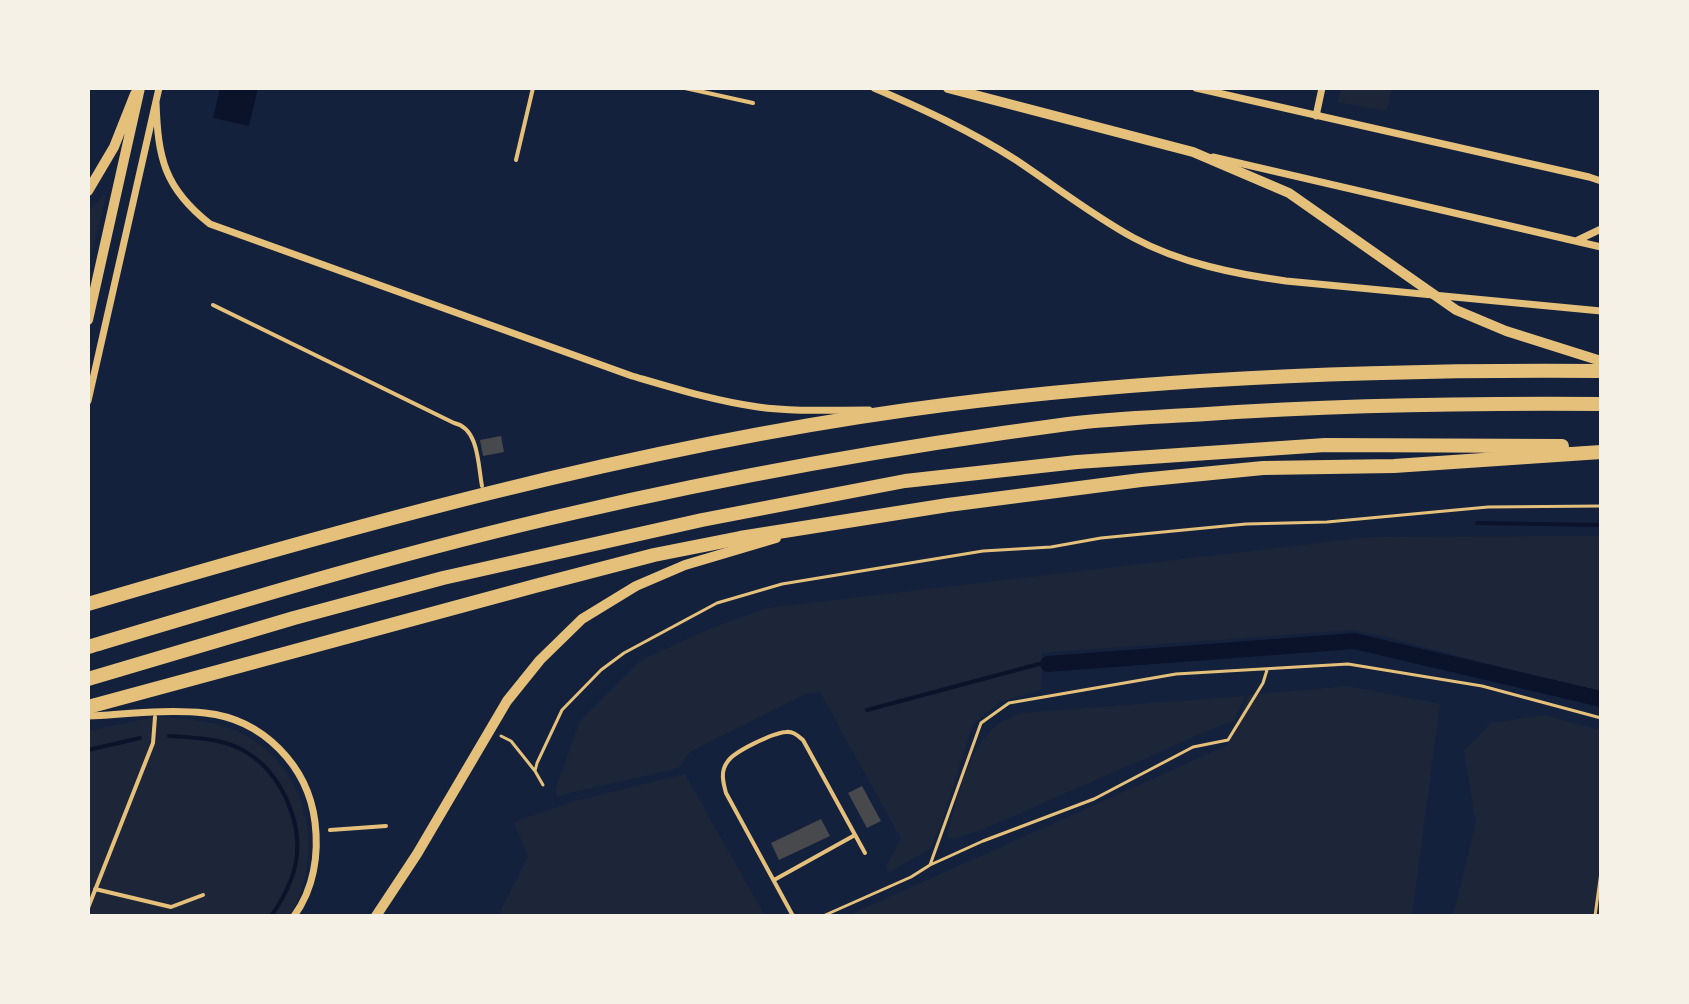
<!DOCTYPE html>
<style>
body{margin:0}
#map{position:relative;width:1689px;height:1004px;overflow:hidden;background:#14213d;font-family:"Noto Sans",sans-serif}
canvas{display:block}
.frame{position:absolute;inset:0;border:90px solid #f6f1e7;pointer-events:none}
</style>
<div id="map">
<canvas width="1689" height="1004"></canvas>
<div class="frame"></div>
</div>
<script>
const ctx = document.querySelector('canvas').getContext('2d');
ctx.lineJoin = 'round';
function paint(path, color) { ctx.fillStyle = color; ctx.fill(path, 'evenodd'); }
function stroke(path, color, width, dash) { ctx.strokeStyle = color; ctx.lineWidth = width; ctx.lineCap = dash ? 'butt' : 'round'; ctx.setLineDash(dash || []); ctx.stroke(path); }
paint(new Path2D(`
 M1341,88H1392L1387,111L1338,102Z
 M104,195L106,196L88,268V212Z
 M1601,536V693L1382,636L1352,630L1042,653L1041,690L1000,702L973,724L940,827L930,849L893,870L888,871L886,866L901,839L820,692L806,694L691,751L678,768L557,796L556,788L580,721L640,661L704,631L767,608L1370,537Z
 M1348,686L1440,704L1412,916H847L1228,745L1249,695Z
 M1245,696L1234,722L1221,725L986,828L957,838H948V830C959,795 967,749 997,725C1003,720 1014,717 1021,713Z
 M1543,715L1601,730V916H1453L1476,823L1464,751L1491,723Z
 M155,717C185,718 218,721 245,735C309,769 327,857 289,916H88V731Z
 M685,774L765,916H498L528,857L514,822L575,801Z`), '#1d2539');
paint(new Path2D(`
 M220,88H258L249,126L213,118Z`), '#0b132b');
stroke(new Path2D(`
 M1477,523L1601,525
 M867,710L1039,664H1048
 M169,736C198,738 228,738 252,756C281,776 300,819 297,854C296,874 283,900 271,916
 M88,750L140,738`), '#0b132b', 4);
stroke(new Path2D(`
 M1048,664L1354,641L1601,699`), '#0b132b', 16);
paint(new Path2D(`
 M501,436L504,452L483,456L480,440Z
 M862,786L881,821L867,828L848,793Z
 M821,819L830,836L779,860L771,843Z`), '#48494c');
stroke(new Path2D(`
 M501,736L511,741L535,771
 M543,785L535,771L537,763L562,710L601,670L624,653L717,603L782,584L983,551L1051,547L1101,538L1246,524L1327,522L1488,507L1601,506
 M930,865L981,723L1009,703L1176,674L1348,664L1482,686L1601,718
 M823,916L911,877L930,865L983,841L1094,799L1193,747L1228,740L1263,683L1267,670
 M1595,916L1601,872`), '#e5c07b', 3);
stroke(new Path2D(`
 M685,88L753,103
 M516,160L533,88
 M213,305L454,423C479,428 478,465 482,486
 M330,830L386,826
 M774,880L855,835
 M95,889L171,907L203,895
 M88,908L153,743L155,717
 M793,916L726,793C723,782 720,771 728,761C735,751 773,733 786,732C793,731 798,736 803,740L865,853`), '#e5c07b', 4);
stroke(new Path2D(`
 M874,88C923,109 971,131 1016,160C1055,186 1092,215 1134,238C1180,263 1235,274 1286,281L1601,311
 M1196,88L1589,177L1601,181
 M156,102C158,158 164,188 210,224L632,376C673,388 715,401 758,407C794,412 832,410 869,410
 M1316,116L1322,88
 M1213,157L1601,247
 M1578,240L1601,229
 M88,401L159,88
 M88,716C127,714 167,709 205,713C263,719 308,766 315,822C319,854 314,889 294,916`), '#e5c07b', 7);
stroke(new Path2D(`
 M948,88L1193,152L1289,193L1456,310L1506,331L1601,361
 M88,191L114,147L135,94
 M88,320L140,88
 M376,916L417,854L507,701L540,660L582,619L636,586L685,565L776,538`), '#e5c07b', 10);
stroke(new Path2D(`
 M88,604C357,525 628,449 907,410C1137,378 1369,369 1601,371
 M88,647C248,599 410,550 573,513C736,475 902,446 1068,424C1114,418 1161,417 1207,414C1338,405 1469,403 1601,404
 M88,679L294,618L443,578L702,520L905,481L1077,462L1325,445L1562,446
 M88,707L535,586L654,555L740,538L948,505L1141,480L1263,468L1394,466L1601,452`), '#e5c07b', 14);
</script>
